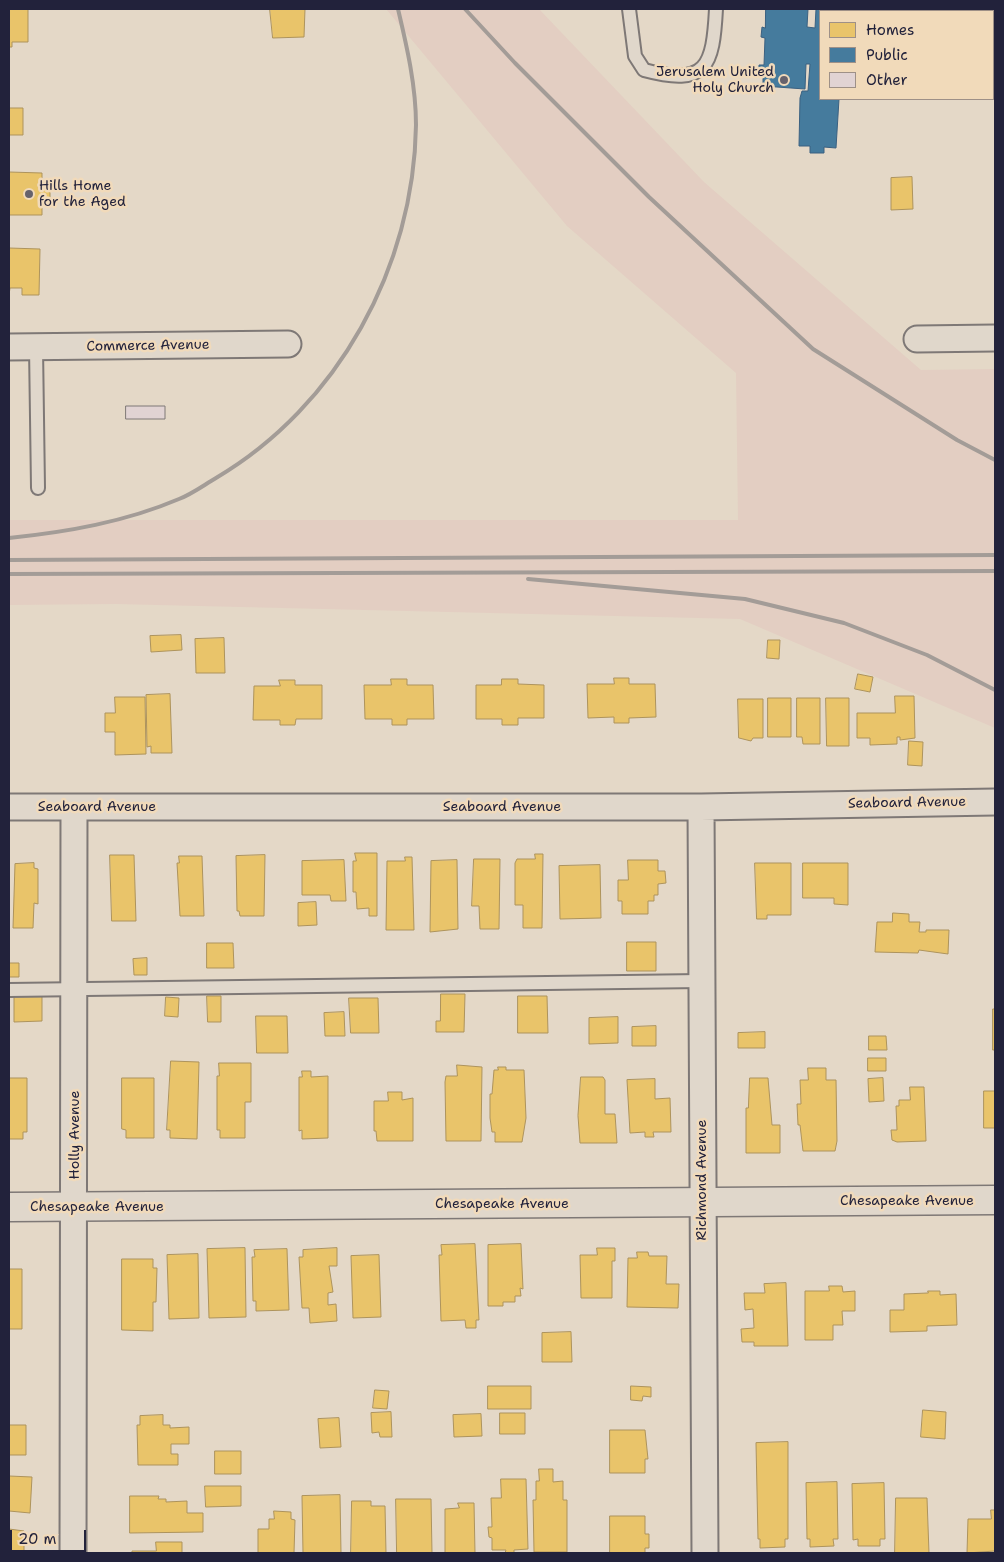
<!DOCTYPE html>
<style>
body{margin:0}
#map{position:relative;width:1004px;height:1562px;overflow:hidden;background:#e4d8c7;font-family:"Shantell Sans",sans-serif}
canvas{display:block}
.frame{position:absolute;inset:0;border:10px solid #22223b;pointer-events:none}
.legend{position:absolute;left:819px;top:10px;width:175px;height:90px;box-sizing:border-box;background:#f1daba;border:1px solid #9e9087;margin:0;padding:6px 9px;list-style:none;font-size:15px;color:#22223b}
.legend li{display:flex;align-items:center;gap:10px;height:25px}
.legend b{width:25px;border:1px solid #9e9087}
.scale{position:absolute;left:10px;top:1530px;width:76px;height:22px;box-sizing:border-box;border:2px solid #22223b;border-top:0;padding-left:6px;font-size:15px;line-height:18px;white-space:nowrap;color:#22223b;-webkit-text-stroke:4px #f1daba;paint-order:stroke}
</style>
<div id="map">
<canvas width="1004" height="1562"></canvas>
<div class="frame"></div>
<ul class="legend">
<li><b style="height:14px;background:#e9c46a"></b>Homes</li>
<li><b style="height:14px;background:#457b9d"></b>Public</li>
<li><b style="height:14px;background:#e1d3d3"></b>Other</li>
</ul>
<div class="scale">20 m</div>
</div>
<script>
const ctx = document.querySelector('canvas').getContext('2d');
ctx.lineJoin = 'round';
function paint(path, color) { ctx.fillStyle = color; ctx.fill(path, 'evenodd'); }
function stroke(path, color, width, dash) { ctx.strokeStyle = color; ctx.lineWidth = width; ctx.lineCap = dash ? 'butt' : 'round'; ctx.setLineDash(dash || []); ctx.stroke(path); }
function drawText(font, color, halo, rows, align = 'center') {
  ctx.font = font + ' "Shantell Sans",sans-serif'; ctx.lineWidth = 5; ctx.setLineDash([]); ctx.textBaseline = 'middle'; ctx.strokeStyle = halo; ctx.fillStyle = color; for (const [text, x, y, turn = 0] of rows) {
    ctx.save(); ctx.translate(x, y); ctx.rotate((+turn || 0) * Math.PI / 180); ctx.textAlign = isNaN(turn) ? turn : align; if (halo) ctx.strokeText(text, 0, 0); ctx.fillText(text, 0, 0); ctx.restore();
  }
}
paint(new Path2D(`
 M386,9H539L704,182L921,370L995,369V728L740,619L116,604L9,605V520H738L736,373L567,226Z`), '#e3cec2');
const homes = new Path2D(`
 M9,9H28V42H12V47H9Z
 M270,9H305L304,37L273,38Z
 M9,108H23V135H9Z
 M9,172L42,173V186L50,187V202L42,201V215H9Z
 M912,177L913,209L891,210V178Z
 M9,248L40,249L39,295H22V288H10L9,295Z
 M181,635L182,650L151,652L150,636Z
 M224,638L225,673H196L195,639Z
 M768,640H780L779,659L767,658Z
 M858,674L873,677L870,692L855,689Z
 M614,678H629V684H655L656,717L629,718V723H614V717L588,718L587,684H614Z
 M391,679H407V685H433L434,719H407V725H392V719H365L364,685H391Z
 M502,679H518V684L544,685V718H518V725H502V719H476V685H501Z
 M279,680H295V685H322V719H296L295,725H280V720H253L254,686H280Z
 M170,694L172,753H151V746L147,747L146,695Z
 M895,696H914L915,738L900,740V737H897V744L870,745V738H857V713H895Z
 M115,697H145L146,754L115,755V732H105V713H115Z
 M768,698H791V737H768Z
 M797,698H820V744H803L802,737H797Z
 M826,698H849V746H827Z
 M738,699H763V738H753L751,741L739,738Z
 M909,741L923,742L922,766L908,765Z
 M355,853H377V916H369V908L357,909L356,892H353V861H356Z
 M535,854H543L542,928H523V905H515V863L517,859H535Z
 M110,855H134L136,921H112Z
 M265,855L264,916H240L239,911H237L236,856Z
 M179,856H202L204,916H180L177,863H179Z
 M405,857H412L414,930H386L387,861H405Z
 M474,859H500L499,929H480L479,906H472Z
 M344,860L346,901H331L330,895H302V861Z
 M457,860L458,929L430,932L431,861Z
 M628,860H658V871H665L666,883L658,884V895H654V901H648V914H622V901H618V880H628Z
 M34,863V868L38,869V904L34,903L33,928H13L15,864Z
 M755,863H791V915H767V919H757Z
 M803,863H848V905L834,904V898H803Z
 M600,865L601,918L560,919L559,866Z
 M316,902L317,925L298,926V903Z
 M893,913L909,914V922H920L919,932H926V930H949L948,954L919,950L918,953L875,952L877,922H892Z
 M627,942H656V971H627Z
 M207,943H233L234,968H207Z
 M147,958V975H134L133,959Z
 M9,963H19V977H9Z
 M441,994H465L464,1032H436V1021H440Z
 M42,995V1021L14,1022V996Z
 M207,996H221V1022H208Z
 M518,996H547L548,1033H518Z
 M166,997L179,998L178,1017L165,1016Z
 M349,998H378L379,1033H351Z
 M993,1009H995V1050H993Z
 M344,1012L345,1036H325L324,1013Z
 M256,1016H287L288,1053H257Z
 M618,1017V1043L589,1044V1018Z
 M656,1026V1046H632V1027Z
 M765,1032V1048H738V1033Z
 M869,1036H886L887,1050H869Z
 M868,1058H886V1071H868Z
 M171,1061L199,1062L197,1139L170,1138V1130H167Z
 M219,1063H251V1102H245V1138H220V1130H217V1076H219Z
 M457,1065L482,1067L481,1141H446L445,1082L446,1076H457Z
 M498,1067H506V1070H524L526,1118L522,1142H495V1132H492L490,1118V1094H492L494,1070H498Z
 M808,1068H826V1080H836L837,1141L835,1151H803L800,1125H798L797,1104H801L800,1080H808Z
 M302,1071H311V1077L328,1076V1138L302,1139V1130L299,1131V1077H302Z
 M581,1077H603L605,1080V1114H615L617,1143H580L578,1116Z
 M9,1078H27V1132H23V1139H9Z
 M122,1078H154V1138H126V1130L122,1129Z
 M750,1078H768L772,1125H780V1153H746V1108H748Z
 M883,1078L884,1101L869,1102L868,1079Z
 M655,1079V1099L670,1098L671,1132H653L654,1137H645V1132L630,1133L627,1080Z
 M910,1087H924L926,1141L897,1142L892,1140L891,1130H897L896,1106H899V1100H910Z
 M984,1091H995V1128H984Z
 M388,1092H402V1100L413,1098V1141H377L376,1131H374V1101H388Z
 M475,1244L479,1320H476V1328H466L465,1320L441,1321L439,1255H442L441,1245Z
 M521,1244L523,1289L520,1288L521,1296H515V1302H503V1306H488V1245Z
 M245,1248L246,1317L209,1318L207,1249Z
 M337,1248V1266H329L333,1292L328,1293V1305L336,1304L337,1321L310,1323L309,1308H302L299,1257H303V1250Z
 M597,1248H615V1261H612V1298H581L580,1255H597Z
 M287,1249L289,1310L256,1311V1301H253L252,1257H255L254,1250Z
 M637,1252H648L649,1256H667L666,1284H679L678,1308L627,1307L628,1258H637Z
 M198,1254L199,1318L169,1319L167,1255Z
 M379,1255L381,1317L353,1318L351,1256Z
 M122,1259H153V1268H157L156,1302H153V1331L122,1330Z
 M9,1269H22V1329H9Z
 M786,1283L788,1346H754V1342H742L741,1329L754,1328L753,1309L745,1310L744,1293H765L764,1284Z
 M829,1286H842L843,1292L855,1291V1311H842L843,1325H833V1340H805V1291H829Z
 M928,1291H940V1295L956,1294L957,1325L927,1326V1331L890,1332V1310H904V1294L928,1293Z
 M571,1332L572,1362H542V1333Z
 M488,1386H531V1409H488Z
 M631,1386L651,1387V1397L643,1396L642,1401L631,1400Z
 M375,1390L389,1391L387,1409L373,1408Z
 M923,1410L946,1412L945,1439L921,1437Z
 M391,1412L392,1437H380L379,1432L372,1433L371,1413Z
 M500,1413H525V1434H500Z
 M481,1414L482,1436L454,1437L453,1415Z
 M163,1415V1425H170V1428L189,1427V1444H171V1454H178V1465H138L137,1425H140V1416Z
 M339,1418L341,1447L320,1448L318,1419Z
 M9,1425H26V1455H9Z
 M610,1430H645L648,1459H645V1473H610Z
 M788,1442V1539H785V1547L760,1548V1539H758L756,1443Z
 M215,1451H241V1474H215Z
 M539,1469H553V1482L563,1481V1500H567V1552H534L533,1500H536V1481H539Z
 M9,1476L32,1477L30,1513L9,1511Z
 M501,1479H526L528,1549L514,1550V1553H505L506,1550H492V1538L489,1537L488,1527H492L491,1498H501Z
 M837,1482L838,1539H833L834,1546L810,1547V1539H807L806,1483Z
 M884,1483L885,1539H880V1546H858V1539L853,1540L852,1484Z
 M205,1486H241V1506L206,1507Z
 M340,1495L341,1553H303L302,1496Z
 M130,1496H159L158,1499H166V1502L187,1501V1513H203V1532L130,1533Z
 M896,1498H927L929,1553H895Z
 M396,1499H431L432,1553H397Z
 M352,1501H371V1506H385L386,1553H351Z
 M458,1503H474L475,1553H445V1509L459,1508Z
 M991,1510H995V1551L967,1553L968,1519H991Z
 M274,1511L291,1512V1519L295,1520L294,1553H258V1529H269V1519H274Z
 M610,1516H645V1534H649V1548H645V1553H610Z
 M9,1529L24,1531V1553H9Z
 M156,1542H182V1553H132V1551H156Z`);
paint(homes, '#e9c46a');
stroke(homes, '#ad935c', 1);
const public = new Path2D(`
 M766,9H808L807,27L815,28L816,9H846L845,11H820V99H839L836,148L824,147V153H810V146H799L800,98L802,91H808L810,64H806L805,89L763,86V75L759,74V65H764L765,38L761,37L762,27L765,28Z`);
paint(public, '#457b9d');
stroke(public, '#3a6080', 1);
const building = new Path2D(`
 M126,406H165V419H126Z`);
paint(building, '#e1d3d3');
stroke(building, '#7e7876', 1);
const service = new Path2D(`
 M629,9L635,56L644,70C707,87 713,66 716,9
 M36,347L38,488
 M9,990L701,981`);
const minor = new Path2D(`
 M917,339L995,338
 M9,347L288,344
 M9,807H701L995,802
 M701,807L705,1553
 M73,1553L74,807`);
const tertiary = new Path2D(`
 M9,1207L995,1200`);
stroke(service, '#7e7876', 16);
stroke(minor, '#7e7876', 29);
stroke(tertiary, '#7e7876', 31);
stroke(service, '#e0d7cb', 12);
stroke(minor, '#e0d7cb', 25);
stroke(tertiary, '#e0d7cb', 28);
stroke(new Path2D(`
 M465,9L515,63L649,197L813,349L957,440L995,460
 M9,538C67,532 125,522 179,499C192,494 204,485 216,478C338,406 414,267 416,125C416,86 407,47 398,9
 M9,560L995,555
 M9,574L995,571
 M528,579L745,599L844,623L927,655L995,690`), '#a39c97', 4);
for (const [x, y, r, color] of [
 [784,80,5,"#66626c"],
 [29,194,5,"#66626c"]
]) { const dot = new Path2D(); dot.arc(x, y, r, 0, 2 * Math.PI); ctx.fillStyle = color; ctx.fill(dot); stroke(dot, '#f1daba', 2); }
drawText('14px', '#22223b', '#f1daba', [
 ["Jerusalem United",774,72],
 ["Holy Church",774,88],
 ["Hills Home",39,186,"left"],
 ["for the Aged",39,202,"left"]
], 'right');
drawText('14px', '#22223b', '#f1daba', [
 ["Commerce Avenue",148,346,-1],
 ["Seaboard Avenue",907,803,-1],
 ["Seaboard Avenue",97,807],
 ["Seaboard Avenue",502,807],
 ["Holly Avenue",75,1135,-90],
 ["Richmond Avenue",702,1180,-90],
 ["Chesapeake Avenue",907,1201],
 ["Chesapeake Avenue",502,1204],
 ["Chesapeake Avenue",97,1207]
]);
</script>
